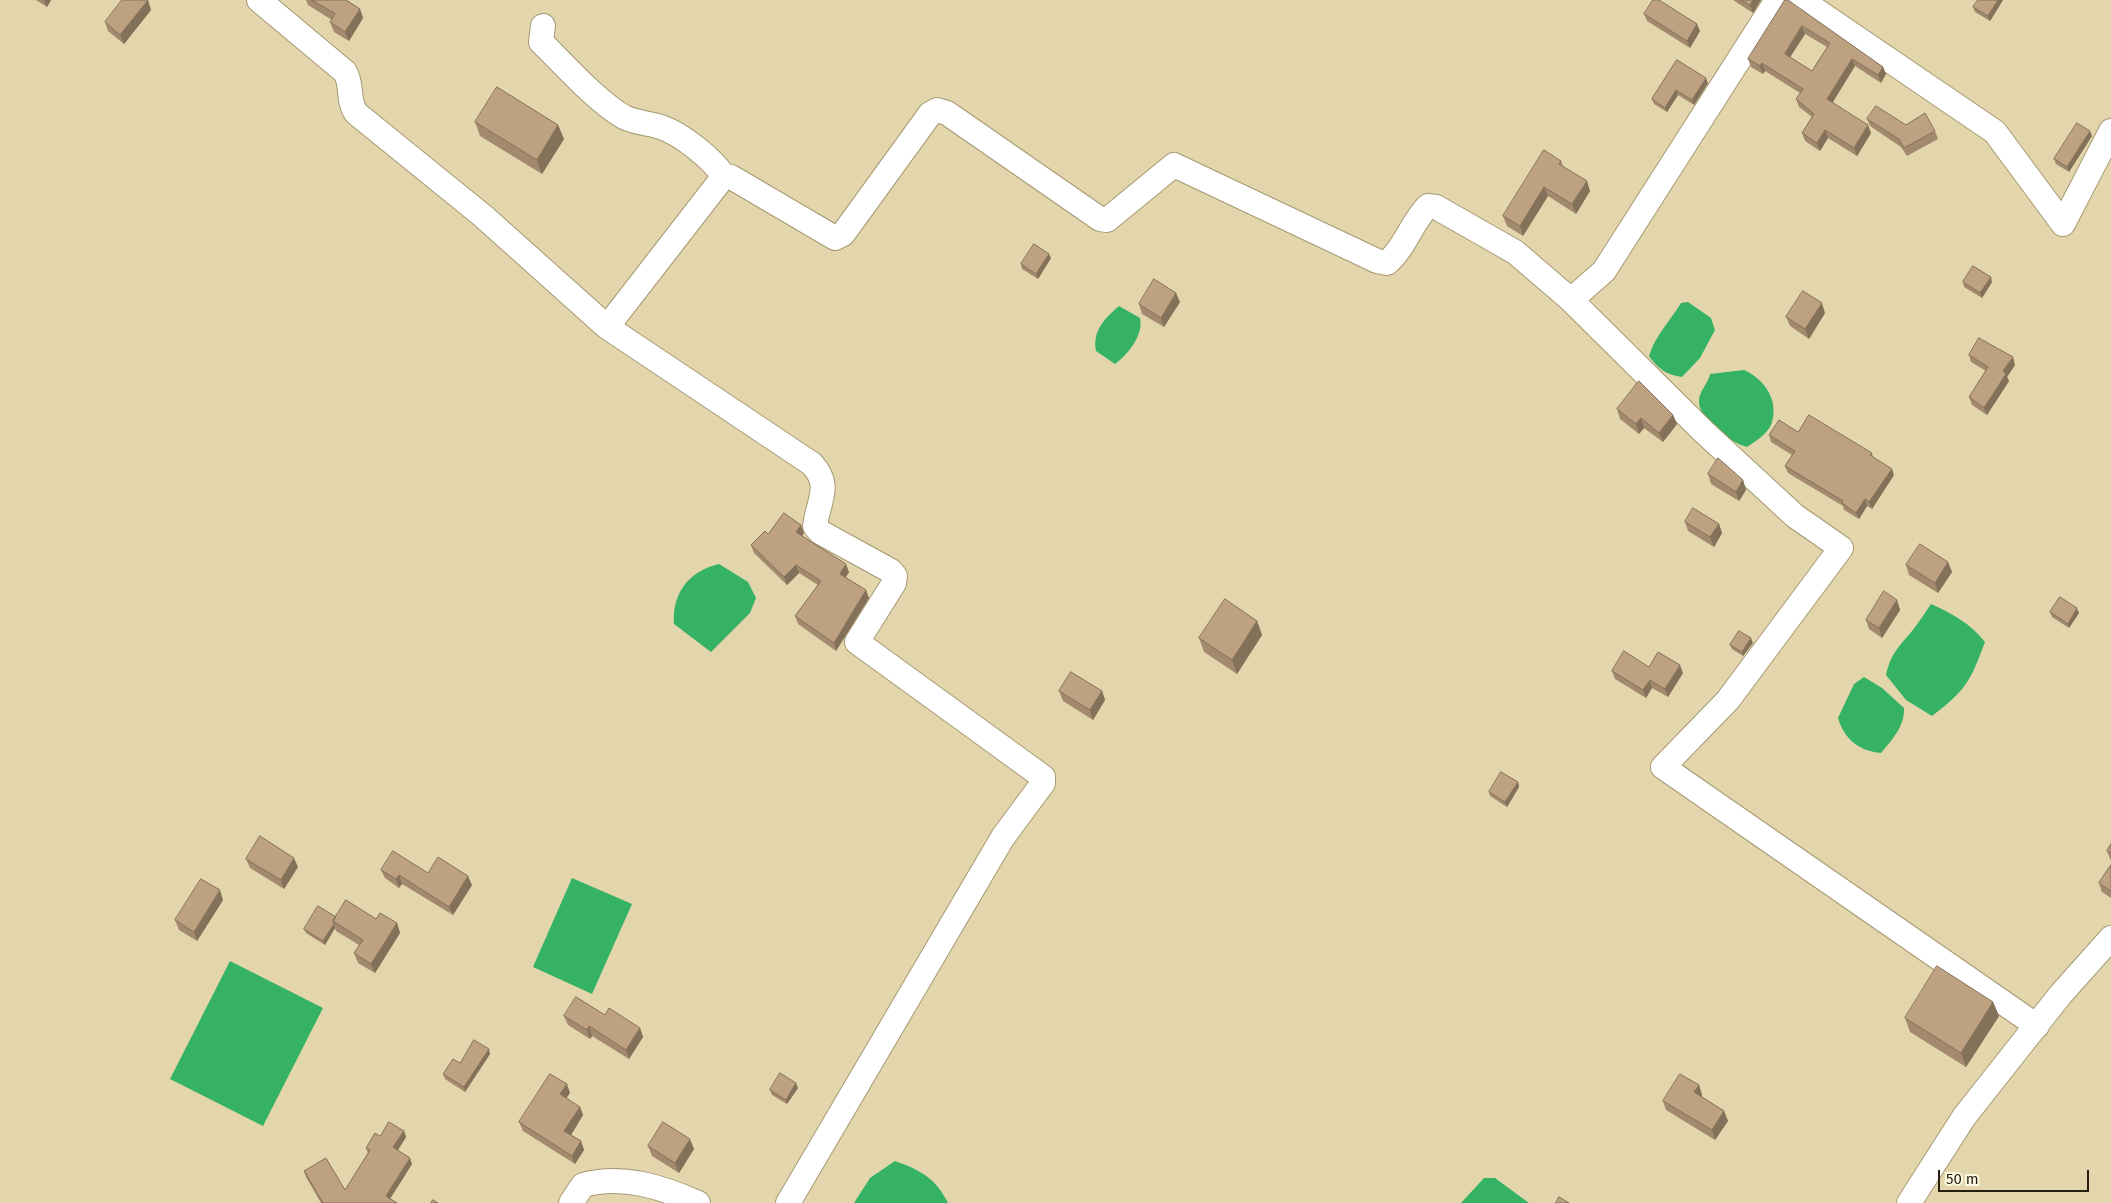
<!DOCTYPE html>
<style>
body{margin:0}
#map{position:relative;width:2111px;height:1203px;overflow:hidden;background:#e3d6ad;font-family:"Fira Sans",sans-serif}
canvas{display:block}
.scale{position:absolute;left:1938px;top:1170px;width:151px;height:22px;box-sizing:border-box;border:2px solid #241f0f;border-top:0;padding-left:6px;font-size:15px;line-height:18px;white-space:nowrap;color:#241f0f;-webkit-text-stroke:4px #fef7e2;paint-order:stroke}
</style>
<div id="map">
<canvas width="2111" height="1203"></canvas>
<div class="scale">50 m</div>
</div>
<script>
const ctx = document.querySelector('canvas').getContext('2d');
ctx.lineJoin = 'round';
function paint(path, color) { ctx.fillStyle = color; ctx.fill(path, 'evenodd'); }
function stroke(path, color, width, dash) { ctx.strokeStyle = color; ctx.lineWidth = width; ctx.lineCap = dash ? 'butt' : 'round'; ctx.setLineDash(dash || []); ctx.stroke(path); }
paint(new Path2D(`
 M1688,302L1711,318L1715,330L1700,358L1682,377C1667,375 1658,369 1649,356C1655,336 1670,321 1681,303Z
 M1119,306L1140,318C1144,334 1128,355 1115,364L1096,351C1092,331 1105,318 1119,306Z
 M1744,370C1765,379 1780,402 1771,425C1766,435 1756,441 1747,447C1731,443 1701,422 1699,403C1698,391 1708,385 1710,374Z
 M719,564L748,582L756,598L750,613L711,652L674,624C672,593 689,571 719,564Z
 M1931,604C1953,614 1970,623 1985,642C1970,682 1966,690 1932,716L1906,700L1886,675C1890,655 1899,646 1912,631C1919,622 1925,613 1931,604Z
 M1864,677L1882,688L1904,708C1905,726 1892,740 1881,753C1859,751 1844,739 1838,718L1854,684Z
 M572,878L632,904L592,994L533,967Z
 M230,961L323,1008L263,1126L170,1079Z
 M895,1161C920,1170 936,1178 948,1203H854L870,1178Z
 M1484,1178H1495L1529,1203H1461Z`), '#36b265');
const minor = new Path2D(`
 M259,0L345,72C353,85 347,100 356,113L483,216L607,327L812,464C830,484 821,496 816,520L815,526L820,532L891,571L895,576L894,583L857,642L1043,777V783L1003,837L788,1203
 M1801,0L1995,132L2063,224L2111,131
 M543,26L541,42C564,64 597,102 624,117C636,123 649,123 661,127C683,135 711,158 724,176
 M1571,300L1604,271L1777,0
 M607,327L724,176L731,177L835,238L843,234L930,114L937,110L947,113L1100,219L1107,220L1174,165L1377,261L1387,263C1405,248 1411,223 1428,206L1436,207L1515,252L1571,300L1704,432L1795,516L1841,548L1728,700L1663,767L2037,1026
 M571,1203L583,1185C622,1174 662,1187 698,1203
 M1909,1203L1964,1117L2061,994L2111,938`);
stroke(minor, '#a69971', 26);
stroke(minor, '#fff', 24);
paint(new Path2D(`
 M36,0H51L47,7Z
 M306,0H346L360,9L363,18L349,41L334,32L330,22L332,20L308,5Z
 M1733,0H1761L1753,13Z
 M1785,0L1883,67L1886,74L1881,83L1855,66L1832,103L1871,133L1857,156L1828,138L1820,151L1805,141L1802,133L1812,117L1799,107L1796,99L1800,93L1765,71L1763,74L1751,67L1748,59ZM1805,34L1827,47L1812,71L1790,57Z
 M2003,0L1990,21L1975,12L1973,7Z
 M151,10L124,44L108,31L105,22Z
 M1644,14L1700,31L1690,48L1647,21Z
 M1677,60L1708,83L1694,105L1678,95L1667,112L1654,104L1652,99Z
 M1867,119L1906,125L1935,131L1938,139L1907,156L1901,147L1870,126Z
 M475,122L558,125L564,139L542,174L480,136Z
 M2092,136L2069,172L2056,164L2054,159Z
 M1561,161L1563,166L1590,191L1576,214L1548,196L1523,236L1507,226L1503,216Z
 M1051,258L1038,279L1022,269L1021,264Z
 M1963,282H1992L1982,298L1964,287Z
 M1180,302L1164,327L1142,314L1139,304Z
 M1825,313L1809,339L1790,326L1786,317Z
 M1969,355L2015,365L2007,377L2009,381L1987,415L1972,405L1969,397L1986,371L1971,362Z
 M1617,409L1673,415L1677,424L1663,442L1644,428L1639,434L1620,419Z
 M1798,432L1872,453L1873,457L1894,475L1872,509L1867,506L1859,519L1844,510L1843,506L1788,473L1785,466L1792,455L1771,442L1769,435Z
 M1708,474L1743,480L1746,490L1739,501L1711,484Z
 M1685,522L1719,524L1722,533L1714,547L1688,531Z
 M804,533L802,536L849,572L846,577L869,598L836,651L798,624L795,616L818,585L799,573L787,585L754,553L751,545L768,534Z
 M1948,562L1952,572L1938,593L1909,575L1906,565Z
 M1897,600L1900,610L1882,638L1869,629L1866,620Z
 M2050,612L2079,613L2069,628L2052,617Z
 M1257,621L1262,635L1237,674L1204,652L1199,638Z
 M1753,643L1743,656L1732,649L1730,645Z
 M1649,667L1683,673L1668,697L1652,688L1646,698L1615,679L1612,671Z
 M1059,691H1102L1105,700L1093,720L1063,701Z
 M1518,782L1519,787L1507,807L1490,796L1489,792Z
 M2111,844V860L2110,859L2107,851Z
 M246,859L298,867L284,889L250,868Z
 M2111,865V898L2102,892L2099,883Z
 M381,870L428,873L472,885L453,915L402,884L399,888L385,878Z
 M223,900L197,941L179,930L175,920Z
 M336,917L376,919L397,923L400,933L375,973L358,963L354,953L359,945L336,931L335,928L325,945L306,933L304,929Z
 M1993,1002L1999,1016L1966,1067L1910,1032L1905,1018Z
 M605,1015L640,1028L643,1037L629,1059L592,1036L590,1039L568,1025L564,1016Z
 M490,1054L465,1092L445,1079L443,1074Z
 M1699,1085L1702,1095L1701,1096L1724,1111L1728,1121L1715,1140L1666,1110L1663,1101Z
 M798,1088L787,1104L772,1095L770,1090Z
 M570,1093L566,1098L580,1107L583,1115L571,1135L581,1141L584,1150L575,1164L523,1131L519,1122Z
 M404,1131L406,1137L398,1150L412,1164L390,1199L397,1203H321L306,1177L304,1171L345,1190L368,1153L366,1148L380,1136Z
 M648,1146L694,1149L679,1173L652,1156Z`), '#a38a6e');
paint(new Path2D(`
 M44,0H51L47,7Z
 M148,0L151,10L124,44L120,35Z
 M1753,0H1761L1753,13L1750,5Z
 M1998,0H2003L1990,21L1988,16Z
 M360,9L363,18L349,41L345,32Z
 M1697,24L1700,31L1690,48L1687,41Z
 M1802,26L1805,34L1787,62L1785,54Z
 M1852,59L1855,66L1830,107L1827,99Z
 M1762,63L1765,71L1763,74L1760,66Z
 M1883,67L1886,74L1881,83L1878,75Z
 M1706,78L1708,83L1694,105L1692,100Z
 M1676,90L1678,95L1667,112L1665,108Z
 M558,125L564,139L542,174L537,160Z
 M1868,125L1871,133L1857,156L1854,148Z
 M1825,130L1828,138L1820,151L1817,143Z
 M2090,131L2092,136L2069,172L2067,167Z
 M1587,181L1590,191L1576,214L1572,204Z
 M1544,187L1548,196L1523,236L1520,226Z
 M1049,254L1051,258L1038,279L1036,274Z
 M1991,277L1992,282L1982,298L1980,293Z
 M1176,293L1180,302L1164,327L1161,318Z
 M1822,303L1825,313L1809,339L1805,329Z
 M2013,357L2015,365L2007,377L2009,381L1987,415L1984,408L2003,371Z
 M1673,415L1677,424L1663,442L1659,433Z
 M1641,418L1644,428L1639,434L1636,424Z
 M1892,469L1894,475L1872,509L1869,502Z
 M1743,480L1746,490L1739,501L1736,492Z
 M1865,499L1867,506L1859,519L1856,513Z
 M1719,524L1722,533L1714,547L1710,537Z
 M801,525L804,533L799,540L796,532Z
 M1948,562L1952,572L1938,593L1935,583Z
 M846,564L849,572L843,581L840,574Z
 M796,565L799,573L787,585L784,577Z
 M866,590L869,598L836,651L834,643Z
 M1897,600L1900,610L1882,638L1879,628Z
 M2077,608L2079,613L2069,628L2068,624Z
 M1257,621L1262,635L1237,674L1232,660Z
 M1751,638L1753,643L1743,656L1742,652Z
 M1680,665L1683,673L1668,697L1665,689Z
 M1650,680L1652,688L1646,698L1643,690Z
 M1102,691L1105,700L1093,720L1090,710Z
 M1518,782L1519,787L1507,807L1505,802Z
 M294,858L298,867L284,889L281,880Z
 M399,875L402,884L399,888L396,879Z
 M468,876L472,885L453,915L449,907Z
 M220,890L223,900L197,941L194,932Z
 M397,923L400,933L375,973L371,964Z
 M334,924L335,928L325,945L323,941Z
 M1993,1002L1999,1016L1966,1067L1961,1053Z
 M589,1026L592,1036L590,1039L587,1030Z
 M640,1028L643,1037L629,1059L626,1050Z
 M489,1049L490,1054L465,1092L464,1087Z
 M796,1083L798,1088L787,1104L786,1100Z
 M567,1084L570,1093L563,1103L560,1094Z
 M1699,1085L1702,1095L1698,1102L1694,1092Z
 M580,1107L583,1115L568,1140L564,1131Z
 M1724,1111L1728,1121L1715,1140L1712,1130Z
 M404,1131L406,1137L396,1153L393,1147Z
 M690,1139L694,1149L679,1173L675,1163Z
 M581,1141L584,1150L575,1164L572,1156Z
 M410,1158L412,1164L388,1202L386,1196Z`), '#84715a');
const building = new Path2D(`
 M122,0H148L120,35L105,22Z
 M312,0H346L360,9L345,32L330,22L335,14Z
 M1653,0H1659L1697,24L1687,41L1644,14Z
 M1742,0H1753L1750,5Z
 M1785,0H1788L1883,67L1878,75L1852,59L1827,99L1868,125L1854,148L1825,130L1817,143L1802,133L1814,114L1796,99L1803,89L1762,63L1760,66L1748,59ZM1802,26L1830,43L1812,71L1785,54Z
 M1978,0H1998L1988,16L1973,7Z
 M1677,60L1706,78L1692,100L1676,90L1665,108L1652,99Z
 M497,87L558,125L537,160L475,122Z
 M1876,106L1906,125L1925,113L1935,131L1904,148L1899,139L1867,119Z
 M2077,123L2090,131L2067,167L2054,159Z
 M1544,150L1561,161L1559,164L1587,181L1572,204L1544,187L1520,226L1503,216Z
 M1034,244L1049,254L1036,274L1021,264Z
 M1973,266L1991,277L1980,293L1963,282Z
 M1154,279L1176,293L1161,318L1139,304Z
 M1803,291L1822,303L1805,329L1786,317Z
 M1979,338L2013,357L2003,371L2006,374L1984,408L1969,397L1988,367L1969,355Z
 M1639,381L1673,415L1659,433L1641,418L1636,424L1617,409Z
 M1809,415L1872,453L1870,455L1892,469L1869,502L1865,499L1856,513L1842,503L1843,501L1785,466L1795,451L1769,435L1779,420L1798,432Z
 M1718,458L1743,480L1736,492L1708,474Z
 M1693,508L1719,524L1710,537L1685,522Z
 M784,513L801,525L796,532L846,564L840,574L866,590L834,643L795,616L821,581L796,565L784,577L751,545L765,531L768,534Z
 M1920,544L1948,562L1935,583L1906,565Z
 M1884,591L1897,600L1879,628L1866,620Z
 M2060,597L2077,608L2068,624L2050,612Z
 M1225,599L1257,621L1232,660L1199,638Z
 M1739,631L1751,638L1742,652L1730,645Z
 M1624,651L1649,667L1658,652L1680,665L1665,689L1650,680L1643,690L1612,671Z
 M1071,672L1102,691L1090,710L1059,691Z
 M1501,772L1518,782L1505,802L1489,792Z
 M260,836L294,858L281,880L246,859Z
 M2111,844V853L2107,851Z
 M393,851L428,873L438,857L468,876L449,907L399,875L396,879L381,870Z
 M2111,865V891L2099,883Z
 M201,879L220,890L194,932L175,920Z
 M346,900L376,919L380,913L397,923L371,964L354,953L363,940L333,921Z
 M318,906L336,917L333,921L334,924L323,941L304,929Z
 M1937,966L1993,1002L1961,1053L1905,1018Z
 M576,997L605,1015L609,1008L640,1028L626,1050L589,1026L587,1030L564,1016Z
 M474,1040L489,1049L464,1087L443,1074L453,1059L460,1063Z
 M780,1073L796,1083L786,1100L770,1090Z
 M550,1074L567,1084L560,1094L580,1107L564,1131L581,1141L572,1156L519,1122Z
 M1680,1074L1699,1085L1694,1092L1724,1111L1712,1130L1663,1101Z
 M389,1122L404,1131L393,1147L410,1158L386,1196L397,1203H323L304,1171L326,1158L345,1190L370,1150L366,1148L375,1133L380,1136Z
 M663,1122L690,1139L675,1163L648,1146Z
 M1559,1197L1569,1203H1556Z
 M433,1200L438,1203H431Z`);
paint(building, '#bda180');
stroke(building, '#84715a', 1);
</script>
